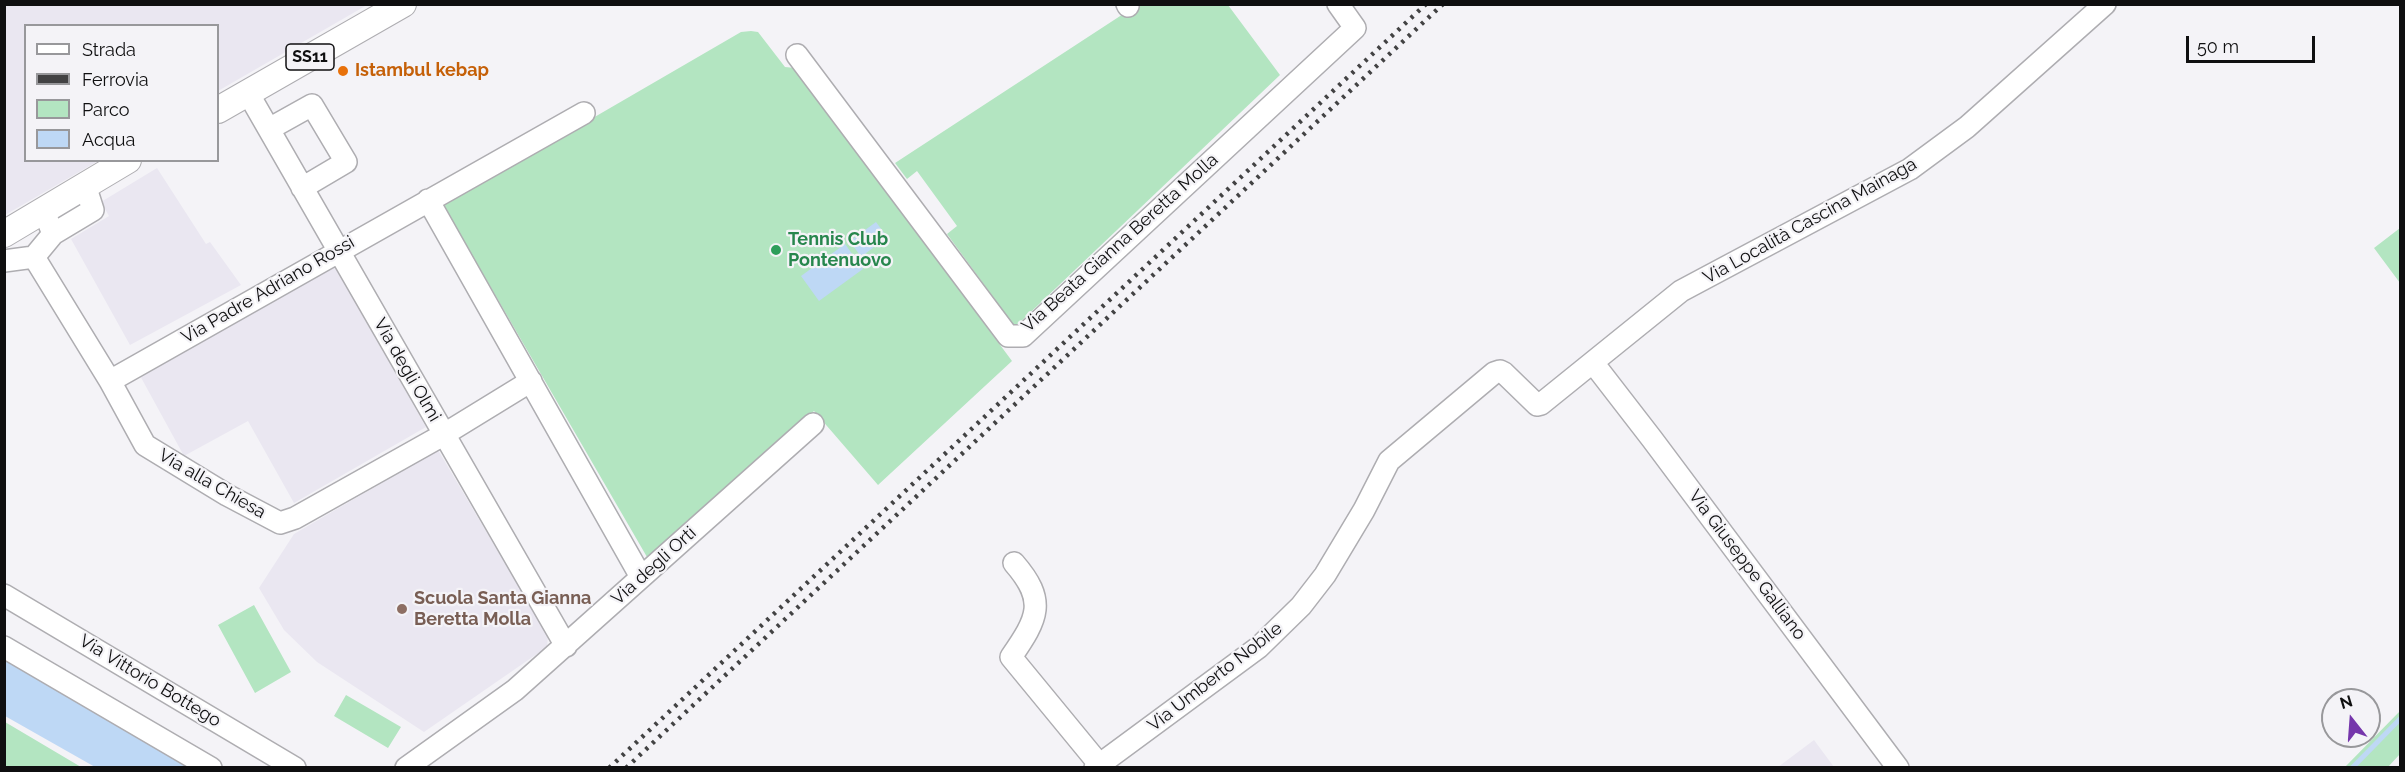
<!DOCTYPE html>
<meta charset="utf-8">
<style>
body{margin:0}
#map{position:relative;width:2405px;height:772px;overflow:hidden;background:#f4f3f7;font-family:Raleway,sans-serif}
canvas{display:block}
.frame{position:absolute;inset:0;border:6px solid #0f0f10;pointer-events:none}
.legend{position:absolute;left:24px;top:24px;width:195px;height:138px;box-sizing:border-box;background:#f4f3f7;border:2px solid #98989b;margin:0;padding:8px 10px;list-style:none;font-size:18px;color:#0f0f10}
.legend li{display:flex;align-items:center;gap:12px;height:30px}
.legend b{width:30px;border:2px solid #98989b}
.north{position:absolute;left:2321px;top:688px;width:60px;height:60px;box-sizing:border-box;background:#f4f3f7;border:2px solid #98989b;border-radius:50%;rotate:343deg;font-size:16px;font-weight:700;line-height:24px;text-align:center;color:#0f0f10}
.north::after{content:'';display:block;margin:auto;width:21px;height:27px;background:#7536ab;clip-path:polygon(50% 0,100% 100%,50% 72%,0 100%)}
.scale{position:absolute;left:2186px;top:36px;width:129px;height:27px;box-sizing:border-box;border:3px solid #0f0f10;border-top:0;padding-left:8px;font-size:18px;line-height:21px;white-space:nowrap;color:#0f0f10;-webkit-text-stroke:4px #f4f3f7;paint-order:stroke}
</style>
<div id="map">
<canvas width="2405" height="772"></canvas>
<div class="frame"></div>
<ul class="legend">
<li><b style="height:8px;background:#fff"></b>Strada</li>
<li><b style="height:8px;background:#424243"></b>Ferrovia</li>
<li><b style="height:16px;background:#b3e5c1"></b>Parco</li>
<li><b style="height:16px;background:#bed8f5"></b>Acqua</li>
</ul>
<div class="north">N</div>
<div class="scale">50 m</div>
</div>
<script>
const ctx = document.querySelector('canvas').getContext('2d');
ctx.lineJoin = 'round';
function paint(path, color) { ctx.fillStyle = color; ctx.fill(path, 'evenodd'); }
function stroke(path, color, width, dash) { ctx.strokeStyle = color; ctx.lineWidth = width; ctx.lineCap = dash ? 'butt' : 'round'; ctx.setLineDash(dash || []); ctx.stroke(path); }
function drawText(font, color, halo, rows, align = 'center') {
  ctx.font = font + ' Raleway,sans-serif'; ctx.lineWidth = 4.5; ctx.setLineDash([]); ctx.textBaseline = 'middle'; ctx.strokeStyle = halo; ctx.fillStyle = color; for (const [text, x, y, turn = 0] of rows) {
    ctx.save(); ctx.translate(x, y); ctx.rotate((+turn || 0) * Math.PI / 180); ctx.textAlign = isNaN(turn) ? turn : align; if (halo) ctx.strokeText(text, 0, 0); ctx.fillText(text, 0, 0); ctx.restore();
  }
}
paint(new Path2D(`
 M4,5L5,4L367,5L218,91V26H26V160L98,161L5,215Z
 M157,168L206,244L210,242L241,285L130,345L71,239L109,216L101,202Z
 M332,262L426,427L294,503L248,421L184,456L138,372Z
 M438,450L548,636L547,647L424,732L317,662L284,630L259,588L294,534Z
 M1814,740L1834,767H1778Z`), '#eae7f1');
paint(new Path2D(`
 M1137,5H1228L1280,75L1015,327L947,234L957,226L917,171L907,179L895,163Z
 M751,31L758,32L785,67L795,68L1012,361L878,485L814,411L647,557L443,205L741,32Z
 M2400,228V283L2374,248Z
 M254,605L291,672L255,693L218,625Z
 M346,695L401,727L388,748L334,716Z
 M2400,711V754L2388,767H2345Z
 M5,722L81,767H5Z`), '#b3e5c1');
paint(new Path2D(`
 M876,222L887,237L861,257L850,241Z
 M845,244L863,269L819,301L801,276Z
 M5,659L194,767H95L5,716Z`), '#bed8f5');
stroke(new Path2D(`
 M2352,768L2400,719`), '#bed8f5', 5);
const minor = new Path2D(`
 M1127,4L1128,6
 M797,55L1008,336H1023L1355,28L1338,4
 M248,93L566,646
 M269,129L312,105L346,162L302,188
 M428,200L641,577
 M53,234L93,210L85,185
 M34,257L110,381L145,445L227,495L280,523L295,518L443,435L531,381
 M4,261L34,257L53,234L44,211
 M1594,364L1652,439L1898,768
 M110,381L584,113
 M1014,563C1047,601 1038,618 1011,657L1099,764
 M4,595L295,768
 M4,647L211,768
 M406,768L515,690L813,424
 M1095,768L1259,647L1301,606L1325,575L1364,510L1389,461L1494,373L1500,371L1504,373L1537,405L1541,404L1681,291L1910,169L1967,127L2105,4`);
const major = new Path2D(`
 M218,110L403,4
 M4,234L128,160`);
stroke(minor, '#aeadb1', 24);
stroke(major, '#aeadb1', 28);
stroke(minor, '#fff', 21);
stroke(major, '#fff', 26);
stroke(new Path2D(`
 M609,768L1426,4
 M626,768L1443,4`), '#424243', 4.5, [3, 6]);
for (const [x, y, r, color] of [
 [343,71,6,"#e8710a"],
 [776,250,6,"#2e9e5b"],
 [402,609,6,"#8d6e63"]
]) { const dot = new Path2D(); dot.arc(x, y, r, 0, 2 * Math.PI); ctx.fillStyle = color; ctx.fill(dot); stroke(dot, '#f4f3f7', 2); }
for (const [x, y, w] of [
 [310,57,48]
]) { const box = new Path2D(); box.roundRect(x - w / 2, y - 13, w, 26, 4.5); ctx.fillStyle = '#f4f3f7'; ctx.fill(box); stroke(box, '#0f0f10', 1.5); }
drawText('bold 16px', '#0f0f10', null, [
 ["SS11",310,57]
]);
drawText('bold 18px', '#c56008', '#f4f3f7', [
 ["Istambul kebap",355,71]
], 'left');
drawText('18px', '#0f0f10', '#f4f3f7', [
 ["Via Località Cascina Mainaga",1810,221,-29],
 ["Via Beata Gianna Beretta Molla",1120,243,-42],
 ["Via Padre Adriano Rossi",268,290,-30],
 ["Via degli Olmi",407,370,60],
 ["Via alla Chiesa",212,484,30],
 ["Via Giuseppe Galliano",1747,565,53],
 ["Via degli Orti",654,566,-42],
 ["Via Umberto Nobile",1215,677,-38],
 ["Via Vittorio Bottego",150,681,31]
]);
drawText('bold 18px', '#27864d', '#f4f3f7', [
 ["Tennis Club",788,240],
 ["Pontenuovo",788,261]
], 'left');
drawText('bold 18px', '#785e54', '#f4f3f7', [
 ["Scuola Santa Gianna",414,599],
 ["Beretta Molla",414,620]
], 'left');
</script>
